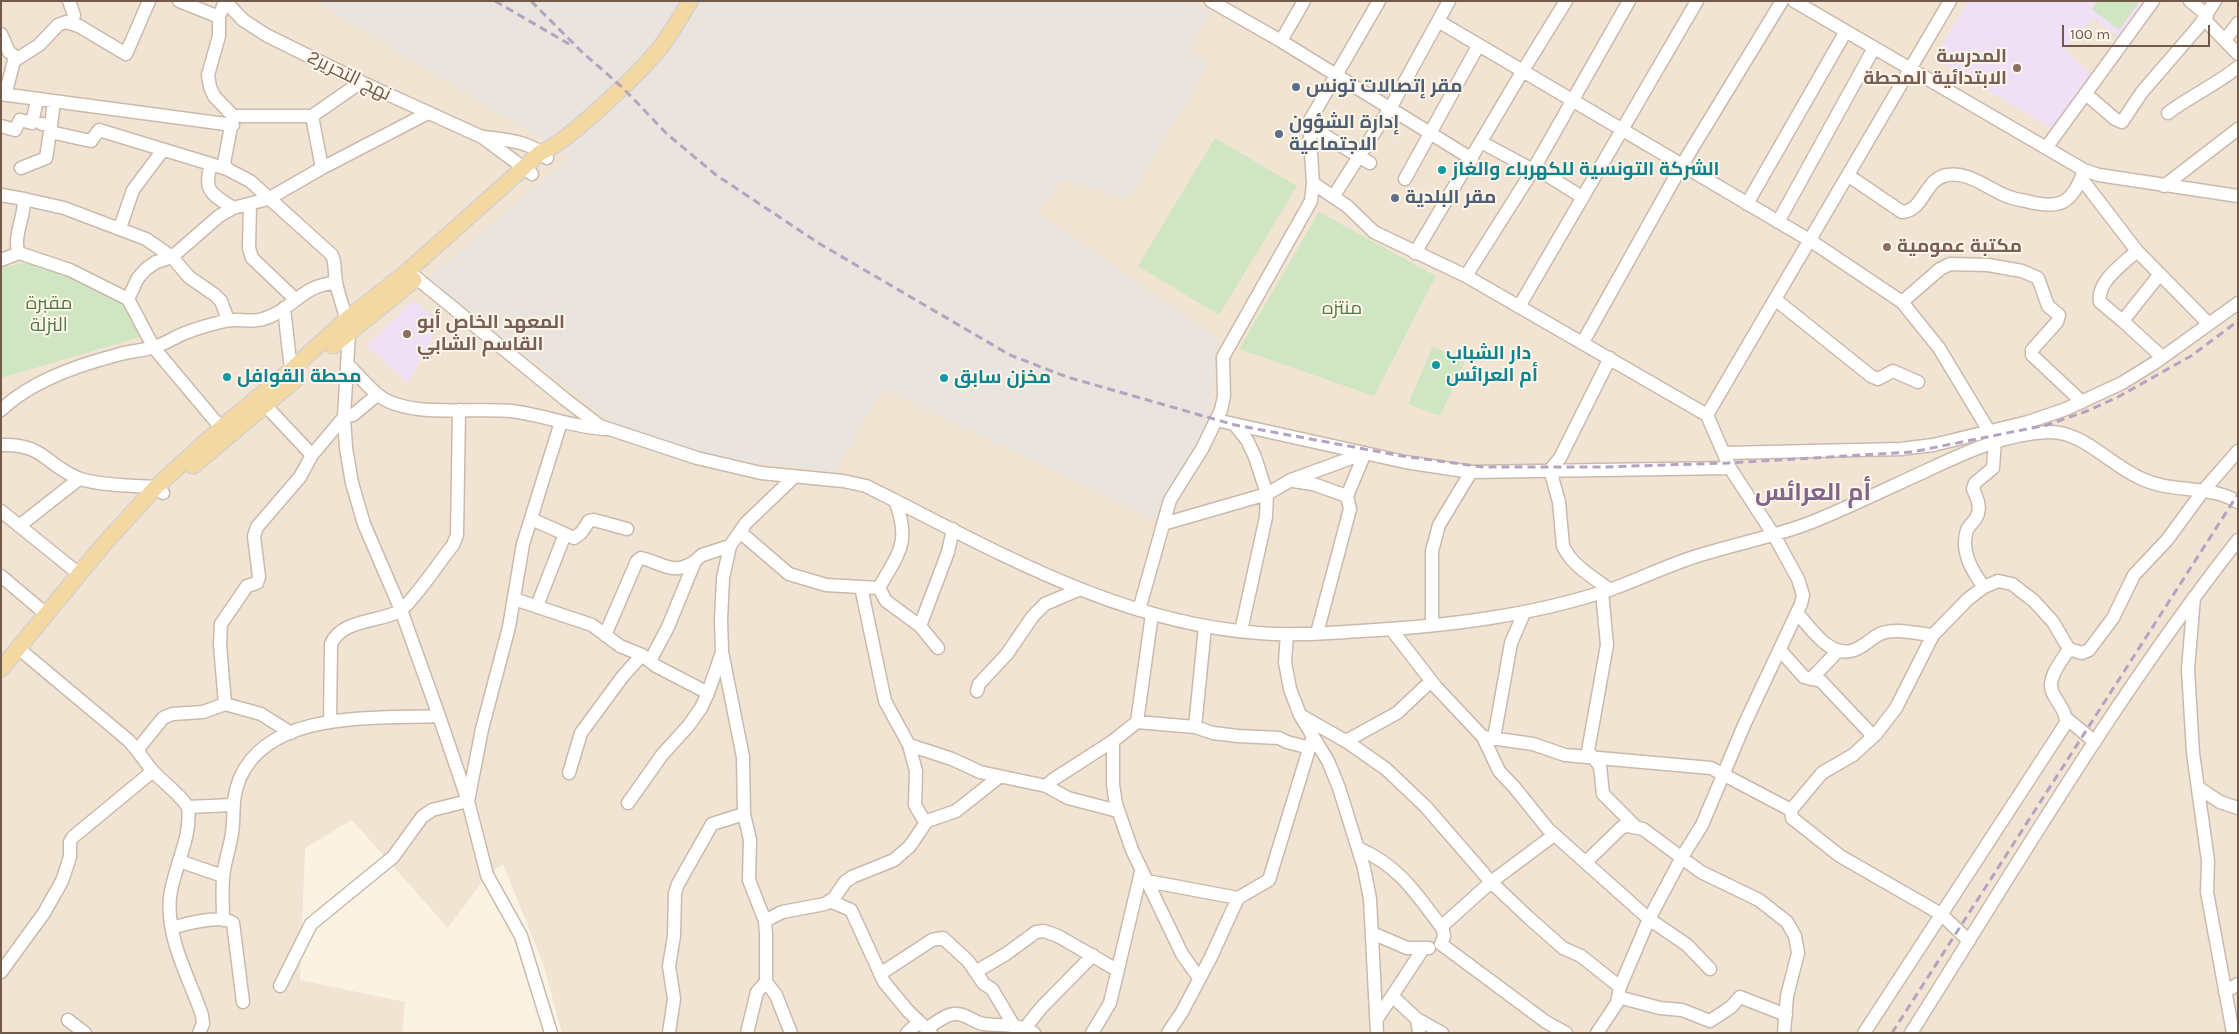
<!DOCTYPE html>
<meta charset="utf-8">
<style>
body{margin:0}
#map{position:relative;width:2239px;height:1034px;overflow:hidden;background:#faf2e3;font-family:Karla,sans-serif}
canvas{display:block}
.frame{position:absolute;inset:0;border:2px solid #705a4c;pointer-events:none}
.scale{position:absolute;left:2062px;top:25px;width:148px;height:22px;box-sizing:border-box;border:2px solid #705a4c;border-top:0;padding-left:6px;font-size:15px;line-height:18px;white-space:nowrap;color:#705a4c;-webkit-text-stroke:4px #fdf6e9;paint-order:stroke}
</style>
<div id="map">
<canvas width="2239" height="1034"></canvas>
<div class="frame"></div>
<div class="scale">100 m</div>
</div>
<script>
const ctx = document.querySelector('canvas').getContext('2d');
ctx.lineJoin = 'round';
function paint(path, color) { ctx.fillStyle = color; ctx.fill(path, 'evenodd'); }
function stroke(path, color, width, dash) { ctx.strokeStyle = color; ctx.lineWidth = width; ctx.lineCap = dash ? 'butt' : 'round'; ctx.setLineDash(dash || []); ctx.stroke(path); }
function drawText(font, color, halo, rows, align = 'center') {
  ctx.font = font + ' Karla,Cairo,sans-serif'; ctx.lineWidth = 4; ctx.setLineDash([]); ctx.textBaseline = 'middle'; ctx.strokeStyle = halo; ctx.fillStyle = color; for (const [text, x, y, turn = 0] of rows) {
    ctx.save(); ctx.translate(x, y); ctx.rotate((+turn || 0) * Math.PI / 180); ctx.textAlign = isNaN(turn) ? turn : align; if (halo) ctx.strokeText(text, 0, 0); ctx.fillText(text, 0, 0); ctx.restore();
  }
}
paint(new Path2D(`
 M1,1H2238V1033H562L543,963L503,864L487,875L448,928L352,820L305,848L300,980L405,1002L402,1033H1Z`), '#f1e4d3');
paint(new Path2D(`
 M315,1H1192L1211,12L1189,48L1208,65L1128,199L1061,179L1038,213L1219,339L1206,436L1155,519L883,388L834,473L698,454L614,424L428,278L571,157Z`), '#eae4de');
paint(new Path2D(`
 M1968,1H2150L2121,39L2094,18L2065,49L2094,78L2054,130L1934,58Z
 M413,300L440,323L408,383L367,346Z`), '#efe0f6');
paint(new Path2D(`
 M2097,1H2140L2119,30L2092,9Z
 M1215,138L1297,186L1219,315L1138,266Z
 M1319,212L1436,276L1374,396L1239,349Z
 M34,261L71,273L130,305L140,337L1,378V268Z
 M1433,346L1465,362L1440,416L1408,404Z`), '#d0e6c3');
const minor = new Path2D(`
 M69,1L74,15L72,23
 M179,1L219,17
 M1211,1L1281,41L1472,159
 M1794,1L2084,170L2099,175L2238,196
 M2190,1L2207,15
 M2204,19L2238,54
 M1438,21L1811,241L1902,302L1939,348L1995,441L1993,468L1975,483L1973,489C1977,498 1982,508 1976,518C1974,522 1969,525 1967,530C1960,551 1972,571 1984,587
 M1,34L9,52L17,58
 M2225,40L2238,23
 M1281,41L1304,1
 M361,82L312,116H233L224,163L227,169L250,181L332,255C336,264 334,272 336,282C339,299 347,315 349,332L344,417L346,448L352,483L364,524L401,610L439,716L468,801L487,875L521,936L551,1033
 M1,94L233,125
 M2086,94L2115,119L2122,122L2142,92L2199,26L2215,1
 M5,95L14,61L39,45L58,25L66,22L79,26L126,54L149,1
 M2168,113C2190,96 2216,85 2238,67
 M233,116L214,96L210,87L208,75L219,36V17L225,1L243,20L266,35L361,82L482,137L532,174
 M312,116L322,168
 M42,124L51,125L54,101
 M51,125L50,132L91,141L99,130L227,169
 M1,126L15,130L20,120L32,123L37,100
 M1309,126L1370,163
 M484,137C506,140 531,141 547,158
 M1481,142L1533,170
 M2046,148L2153,1
 M211,164C203,192 211,193 233,208
 M1534,167L1582,197
 M21,168L46,158L50,132
 M1849,176L1902,212C1925,210 1924,179 1947,175C1967,171 1986,187 2004,195C2011,198 2019,200 2026,201C2059,210 2073,204 2084,170
 M2081,178L2137,251L2208,323
 M1405,179L1478,46
 M1313,183L1347,206L1374,232L1466,276L1707,415L1730,468L1775,537L1798,579L1803,595L1801,604L1745,723L1702,825L1682,857L1649,919L1620,987L1617,1003L1597,1033
 M2164,186L2238,129
 M1,195L24,199C25,216 12,239 19,253L70,270L128,299
 M1333,197L1392,105L1449,1
 M24,199L64,208L146,239L172,257L189,277L215,295L221,301L228,320
 M1747,204L1846,31
 M250,205L249,248L252,258L295,299
 M1778,222L1874,48
 M120,228L133,190L163,150
 M1415,253L1522,72L1566,1
 M1,260L19,253
 M408,271L566,400L600,426L697,458L761,473L843,481L866,486C991,548 1116,623 1259,633C1293,636 1327,633 1361,631C1446,626 1532,616 1612,589C1640,579 1666,566 1694,557C1734,544 1774,537 1812,522C1849,507 1884,490 1919,474C1960,455 2003,433 2050,432C2084,432 2110,465 2140,478C2173,494 2208,484 2238,502
 M2160,274L2125,318V323L2162,357
 M1466,276L1533,170L1629,1
 M1776,300L1871,376L1878,379L1893,371L1918,382
 M1902,302L1940,269L1950,264L1988,265L2022,271L2038,278L2048,306L2059,315L2057,322L2032,350V355L2082,402
 M1520,305L1697,1
 M284,308L291,370
 M2125,323L2100,302C2096,282 2124,263 2137,251
 M1583,342L1682,165L1782,1
 M1610,358L1560,458L1550,470L1559,502L1563,546C1572,566 1593,577 1610,590
 M347,364C357,373 366,385 377,394C405,419 475,407 511,411C543,415 573,427 605,429
 M265,405L312,455
 M1,410C31,381 78,365 117,355C129,351 142,351 154,347C165,344 175,337 185,333C198,328 212,324 225,321C238,318 251,323 263,319C292,311 302,284 336,283
 M1707,415L1950,1
 M1216,420L1405,462L1471,472L1730,468
 M1235,425L1247,440L1255,457L1267,494L1266,517L1241,631
 M227,435L154,348L128,299L138,278L146,269L156,262L172,257L219,216L233,208L268,199L322,168L428,113
 M1,445C43,443 46,465 78,478C94,485 137,486 156,487L163,493
 M1724,453L1901,449L1933,445L2028,422L2066,409L2122,383L2156,362L2238,303
 M1293,481L1313,484L1347,496L1350,509L1317,633
 M1347,496L1365,453
 M1,511L79,574
 M531,519L574,538L581,533L589,521L594,520L627,529
 M1163,524L1267,494L1291,480L1365,453
 M19,526L79,479
 M740,532L789,574L826,585L879,588
 M1,576L46,614
 M861,587L885,701L909,745L952,759L980,772L1046,786L1068,798L1118,811
 M879,588C899,552 911,543 895,500
 M879,588L886,601L920,626L938,648
 M1602,592L1607,645L1588,751L1600,766L1603,794L1636,827
 M2194,597L2188,669L2193,753L2208,861L2207,892L2233,1033
 M514,599L592,625L620,646L642,655L656,666L708,693
 M537,606L565,534
 M1139,610L1170,500L1202,449L1221,410L1224,396L1223,357L1311,201L1313,183L1309,122L1379,1
 M1797,613C1811,628 1830,659 1854,650C1864,647 1871,638 1880,634C1894,627 1918,634 1933,635
 M1432,625V551L1439,525L1471,472
 M920,626L948,552L953,529
 M1391,629L1436,687L1483,737L1499,771L1515,788L1548,829L1649,919L1687,945L1710,969
 M1287,634L1285,662L1290,689L1300,715L1328,761L1339,788L1364,868L1370,899L1377,1033
 M605,635L637,561L641,558C663,563 672,576 694,562
 M1780,650L1804,677L1821,681L1873,736
 M24,653L128,740C137,749 143,759 151,769C162,782 177,791 188,807C192,838 174,866 170,897C166,939 189,977 202,1015L203,1024L199,1033
 M650,661L668,627L695,561L702,555L730,546
 M1811,679L1837,652
 M977,691L979,684L1007,654L1033,616L1045,604L1078,590
 M225,704L220,645L221,624L247,586L257,583L259,577L254,536L257,527L300,477L312,455L344,417L353,415L377,395
 M1300,715L1349,743L1386,769L1426,807L1491,882L1528,917L1563,948L1581,956L1620,987
 M2066,718L2095,742
 M330,721L331,644C341,620 377,622 398,612C411,605 442,558 453,545L457,535L459,410
 M1137,722L1152,614
 M1195,727L1205,627
 M1483,737L1533,744L1565,755L1711,768L1791,810L1792,818L1840,856L1941,914L1969,941
 M1494,738L1511,643L1524,613
 M1113,741V785L1116,804L1132,850L1182,954L1199,978
 M1346,741L1397,713L1431,681
 M909,745L916,771L915,805L925,822
 M138,749L163,718L172,714L203,712L225,704L261,714L291,733
 M569,773L581,733L623,676L642,655
 M1046,786L1054,779L1113,741L1137,722L1195,727L1213,733L1238,736L1279,738L1287,742L1310,748
 M2199,788L2220,802L2238,808
 M628,803L662,755L689,725L701,708L708,693L721,655
 M188,807L232,805
 M1791,810L1822,773L1853,755L1876,734L1896,708L1933,635L1968,599L1984,587L1998,581L2012,584L2034,601L2053,622L2069,649
 M1358,848C1401,867 1416,894 1443,929L1444,937L1441,944L1546,1022L1566,1033
 M179,861L223,876
 M1586,862L1622,827L1628,826L1643,829L1701,872L1759,900L1787,922L1795,936L1798,953L1787,996L1784,1033
 M1147,881L1238,898
 M830,901L851,910L884,982L908,1011L931,1033
 M223,920C223,906 222,892 223,878C224,863 230,848 232,833C235,813 231,799 240,778C270,709 378,719 439,716
 M765,921L782,912L825,904L834,898L845,882L852,877L894,860L910,846L927,821L956,811L999,777
 M1441,927L1491,882L1554,835
 M172,928C185,924 222,914 233,923L243,1002
 M1372,933L1407,948H1429
 M977,971L1006,954L1036,932L1044,931L1058,936L1117,970
 M1,972L44,913L62,881L70,857V842L73,837L153,771
 M880,974L932,940L943,938L968,961L984,984L992,989L1014,1026
 M280,986L311,924L393,857L422,817L432,810L468,801L482,729L509,627L523,544L561,422
 M2225,992L2238,984
 M1392,996L1417,1019L1419,1033
 M1618,997L1660,1008L1682,1010L1710,1021L1731,1007L1740,997L1786,1015
 M1377,1019L1423,949
 M1417,1019L1442,1033
 M68,1020L85,1033
 M1025,1028L1041,1008L1093,955
 M926,1029C934,1024 944,1015 954,1014C966,1013 973,1022 983,1024C1001,1026 1018,1023 1034,1033
 M669,1033L674,999L669,966L674,936L675,893L678,884L712,824L744,814
 M747,1033L757,992L766,982
 M791,1033L776,995L766,982V934L765,921L749,880L750,840L744,814L743,757L722,652L721,619L723,578L730,546L746,523L794,477
 M907,1033L919,1022
 M1092,1033L1110,1003L1141,872
 M1168,1033L1182,1012L1211,957L1238,898L1269,880L1313,736
 M1864,1033L2066,723C2066,709 2057,704 2052,691C2047,678 2062,660 2069,649L2082,653L2089,650L2113,618L2134,575L2167,540L2203,491L2238,451
 M1911,1033C2016,867 2116,695 2238,540`);
const major = new Path2D(`
 M333,346L414,280
 M193,466L296,379
 M1,669L104,544L156,487L222,427L291,370L347,319L408,271L541,152C564,146 636,75 654,55C668,40 679,19 690,1`);
stroke(minor, '#cabaab', 15);
stroke(major, '#d7d1cd', 18);
stroke(minor, '#fff', 12);
stroke(major, '#f3d8a1', 15);
stroke(new Path2D(`
 M495,1L569,44
 M531,1L582,52L622,87L667,134L716,175L820,244L1010,355L1067,377L1235,425L1402,456L1483,467H1602L1728,463L1912,452L2047,425L2087,411L2118,397L2191,356L2238,321
 M1892,1033L2238,494`), '#b5a3c2', 3, [8, 5]);
for (const [x, y, r, color] of [
 [2017,68,5,"#8d6e63"],
 [1296,87,5,"#5c6f8a"],
 [1279,134,5,"#5c6f8a"],
 [1442,170,5,"#0f9aa8"],
 [1395,198,5,"#5c6f8a"],
 [1887,247,5,"#8d6e63"],
 [407,334,5,"#8d6e63"],
 [1436,365,5,"#0f9aa8"],
 [227,377,5,"#0f9aa8"],
 [944,378,5,"#0f9aa8"]
]) { const dot = new Path2D(); dot.arc(x, y, r, 0, 2 * Math.PI); ctx.fillStyle = color; ctx.fill(dot); stroke(dot, '#fdf6e9', 2); }
drawText('bold 19px', '#785e54', '#fdf6e9', [
 ["المدرسة",2007,57,"right"],
 ["الابتدائية المحطة",2007,79,"right"],
 ["مكتبة عمومية",1897,247],
 ["المعهد الخاص أبو",417,323],
 ["القاسم الشابي",417,345]
], 'left');
drawText('19px', '#705a4c', '#fdf6e9', [
 ["نهج التحرير2",349,76,26]
]);
drawText('bold 19px', '#4e5e75', '#fdf6e9', [
 ["مقر إتصالات تونس",1306,87],
 ["إدارة الشؤون",1289,123],
 ["الاجتماعية",1289,145],
 ["مقر البلدية",1405,198]
], 'left');
drawText('bold 19px', '#0d838f', '#fdf6e9', [
 ["الشركة التونسية للكهرباء والغاز",1452,170],
 ["دار الشباب",1446,354],
 ["أم العرائس",1446,376],
 ["محطة القوافل",237,377],
 ["مخزن سابق",954,378]
], 'left');
drawText('19px', '#547a48', '#fdf6e9', [
 ["مقبرة",49,304],
 ["النزلة",49,326],
 ["منتزه",1342,309]
]);
drawText('bold 24px', '#80648c', '#fdf6e9', [
 ["أم العرائس",1813,493]
]);
</script>
